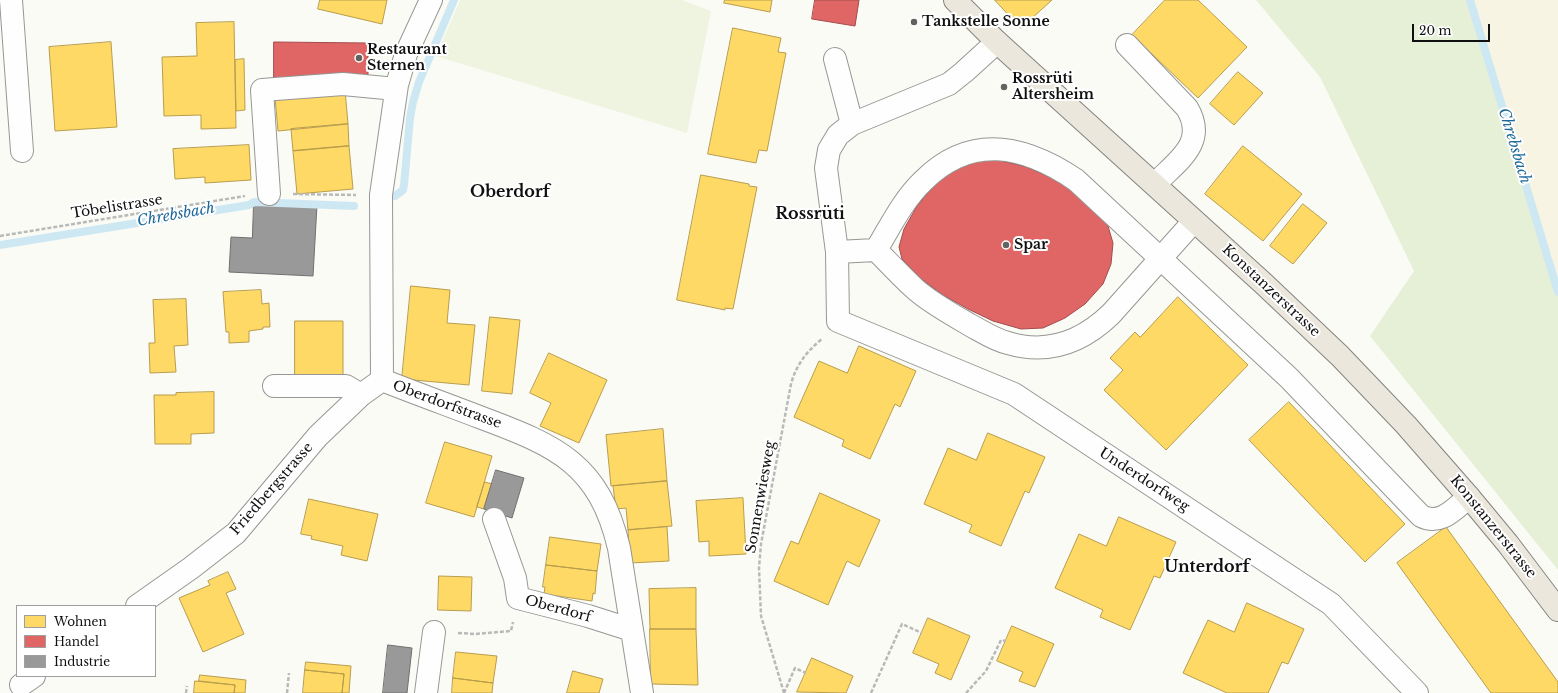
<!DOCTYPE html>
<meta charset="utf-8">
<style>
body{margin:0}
#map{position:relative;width:1558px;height:693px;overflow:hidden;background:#fbfbf6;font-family:"Libre Baskerville",serif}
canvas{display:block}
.legend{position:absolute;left:16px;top:605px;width:140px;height:72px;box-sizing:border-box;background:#fff;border:1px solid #9f9f9f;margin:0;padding:5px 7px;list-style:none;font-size:12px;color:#101010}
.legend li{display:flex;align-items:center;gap:8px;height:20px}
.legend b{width:20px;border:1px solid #9f9f9f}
.scale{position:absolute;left:1412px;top:24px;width:78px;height:18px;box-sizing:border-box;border:2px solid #101010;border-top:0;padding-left:5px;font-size:12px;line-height:14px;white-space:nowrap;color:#101010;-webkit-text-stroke:3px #fff;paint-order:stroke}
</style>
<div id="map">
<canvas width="1558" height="693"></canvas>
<ul class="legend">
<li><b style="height:11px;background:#ffd966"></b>Wohnen</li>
<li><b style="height:11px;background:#e06666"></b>Handel</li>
<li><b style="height:11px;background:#999"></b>Industrie</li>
</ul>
<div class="scale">20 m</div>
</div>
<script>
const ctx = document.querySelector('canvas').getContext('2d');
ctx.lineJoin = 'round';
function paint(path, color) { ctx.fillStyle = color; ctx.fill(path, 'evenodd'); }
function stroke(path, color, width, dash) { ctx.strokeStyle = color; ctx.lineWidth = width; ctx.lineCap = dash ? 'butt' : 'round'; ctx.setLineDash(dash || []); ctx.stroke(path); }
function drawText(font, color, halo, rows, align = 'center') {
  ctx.font = font + ' "Libre Baskerville",serif'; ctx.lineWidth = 4; ctx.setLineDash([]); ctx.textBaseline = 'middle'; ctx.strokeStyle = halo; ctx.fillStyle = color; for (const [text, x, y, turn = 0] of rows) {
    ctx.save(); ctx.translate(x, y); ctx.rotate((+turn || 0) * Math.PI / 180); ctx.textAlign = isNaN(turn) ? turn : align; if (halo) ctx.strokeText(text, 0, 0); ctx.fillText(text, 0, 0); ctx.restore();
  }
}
paint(new Path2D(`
 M1470,0H1558V292Z`), '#f7f4e3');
paint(new Path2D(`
 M1256,0H1470L1558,294V570L1370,336L1414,271L1320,77Z`), '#e6f0d7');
paint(new Path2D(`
 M460,0H682L711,11L687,133L436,56Z`), '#eff4e1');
const homes = new Path2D(`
 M320,0H387L382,24L318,9Z
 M725,0H772L770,12L724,3Z
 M995,0H1052L1021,28Z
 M1165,0H1198L1247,47L1198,98L1132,35Z
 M234,22L236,128L201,129V115L164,116L162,57L197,56L196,23Z
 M733,28L781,38L778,52L786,53L767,151L759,150L756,163L708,154Z
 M111,42L117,127L55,131L49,47Z
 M244,59L245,110L236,111L235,60Z
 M1238,72L1263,93L1234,125L1210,104Z
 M345,90L348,124L278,131L275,97Z
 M348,124L349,146L293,151L291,129Z
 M249,145L251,180L205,183V177L175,179L173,149Z
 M349,146L353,189L297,194L293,151Z
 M1243,146L1302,194L1263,241L1205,194Z
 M701,175L749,184V186L757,187L733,309L725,308V310L677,300Z
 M1303,204L1327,223L1293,264L1270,246Z
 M411,286L450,290L447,323L475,325L469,385L402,379Z
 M261,290L262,304L269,303L270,327H263V329L249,331V342L229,343V332H226L223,292Z
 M1178,297L1248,365L1166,450L1104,390L1123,370L1110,358L1135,332L1140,337Z
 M186,299L188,345L174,346L176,372L150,373L149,343H155L153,300Z
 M490,317L520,320L512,394L482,391Z
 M295,321H343V377H295Z
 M859,346L916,371L900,407L895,404L870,459L842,446L844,440L794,417L819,361L847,373Z
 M549,353L607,380L579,443L540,426L551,403L530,393Z
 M214,392V433L191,434V444H155L154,395H176V393Z
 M1289,402L1405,524L1365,562L1249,440Z
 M663,429L667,481L611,486L606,435Z
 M988,433L1045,457L1029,493L1025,491L1001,546L969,532L972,525L924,504L948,448L976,460Z
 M445,442L492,456L474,517L426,503Z
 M667,481L672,526L628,530L626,508L616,509L613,486Z
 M485,482L492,484L484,509L477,507Z
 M820,493L880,520L859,567L847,561L828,605L774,581L791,541L798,544Z
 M743,498L746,554L709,556V541L699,542L696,501Z
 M309,499L378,514L367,561L341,555L343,546L311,539L312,536L301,534Z
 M1119,517L1176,542L1160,578L1154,576L1130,630L1100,617L1103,610L1055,588L1079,534L1106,546Z
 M667,527L669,561L630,563L628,530Z
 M1446,527L1558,682V693H1491L1397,563Z
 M550,537L601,544L597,571L546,565Z
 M546,565L597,571L595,594L593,593L592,601L544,594L545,587H543Z
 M228,572L236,589L226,593L244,634L203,652L179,598L210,585L208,581Z
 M439,576L472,577L471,611L438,610Z
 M696,588V629H650L649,589Z
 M1247,603L1304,629L1288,664L1282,662L1268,693H1227L1183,673L1208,620L1234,632Z
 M928,618L970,636L951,680L935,673L939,664L913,653Z
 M1012,626L1054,644L1035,687L1019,681L1023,672L997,661Z
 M650,629H696L698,685L651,684Z
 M456,652L497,656L493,683L453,678Z
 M812,658L853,676L846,693L797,692Z
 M306,662L351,666L349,693H342L344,674L305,670Z
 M305,670L344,674L342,693H303Z
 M573,671L603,679L599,693H567Z
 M200,675L246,680L245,693H234L235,685L199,681Z
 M453,678L493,683L492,693H452Z
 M195,681L235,685L234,693H194Z`);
paint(homes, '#ffd966');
stroke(homes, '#b79d4c', 1);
const shops = new Path2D(`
 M815,0H859L855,26L812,19Z
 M274,42L368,43V80L274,79Z
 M994,159L1027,167L1056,180L1083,196L1105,216L1113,243L1111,264L1103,284L1085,304L1065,318L1043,328L1021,329L993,321L968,309L943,295L920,278L902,259L899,247L904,229L917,206L936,183L959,166L977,161Z`);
paint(shops, '#e06666');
stroke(shops, '#a24c4c', 1);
const industry = new Path2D(`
 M254,202L317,205L313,276L229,272L231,237L252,238Z
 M496,470L524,478L512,518L484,509Z
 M388,645L412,648L407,693H383Z`);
paint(industry, '#999');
stroke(industry, '#707070', 1);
stroke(new Path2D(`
 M1470,0L1558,292
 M395,196L403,190L404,185L410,118L413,102L419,82L454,0
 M0,245L249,205L254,202L354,206`), '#cee8f3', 8);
const minor = new Path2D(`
 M11,0L22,151
 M431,0L406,54L397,85L381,195L382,380C415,393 448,405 482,418C557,446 599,464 619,548L642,693
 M997,42L964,72L949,84L852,124L838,135L829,150L826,168L837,252L838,321L1014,394L1331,604L1417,693
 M1127,45L1187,108C1208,143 1177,161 1155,184
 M835,59L852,124
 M269,194L262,90L343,84L396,89
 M876,250C890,227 903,200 923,181C971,133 1024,145 1076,180L1289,378L1421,516C1441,526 1454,509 1469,497
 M837,252L876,250C888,262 901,276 914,288C929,302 953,315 970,325C983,332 995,340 1008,343C1048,355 1082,342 1111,314L1194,221
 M274,386H346L361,395
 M494,519L515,578L518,598L588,616L632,630
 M137,606L191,568L236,533L318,436L361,395L382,380
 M21,685L34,676
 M426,693L434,632`);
const major = new Path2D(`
 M955,0L997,42L1264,284L1340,356L1406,425L1469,497L1508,544L1558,610`);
stroke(minor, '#969694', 24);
stroke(major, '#838381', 24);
stroke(new Path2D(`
 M293,194L356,195
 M0,236L245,196
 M458,633L475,634L511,631L513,622
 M186,693L187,686
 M287,693L289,673
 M784,693L761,616L759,568L761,544L791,384C796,365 807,351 822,339
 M784,693L795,668L806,673
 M871,693L902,624L922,633
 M966,693L986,671L1001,640L1006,641`), '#b9b9b8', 2.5, [4, 2]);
stroke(minor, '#fefefe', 22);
stroke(major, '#ece7dc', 22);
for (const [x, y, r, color] of [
 [914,22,4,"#626260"],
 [359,58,4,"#626260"],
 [1004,87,4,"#626260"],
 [1006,245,4,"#626260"]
]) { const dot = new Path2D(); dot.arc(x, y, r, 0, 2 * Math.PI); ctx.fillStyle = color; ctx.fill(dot); stroke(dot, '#fff', 1.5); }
drawText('bold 14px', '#101010', '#fff', [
 ["Tankstelle Sonne",922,22],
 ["Restaurant",367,50],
 ["Sternen",367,66],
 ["Rossrüti",1012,79],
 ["Altersheim",1012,95],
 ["Spar",1014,245]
], 'left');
drawText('14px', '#101010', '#fff', [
 ["Töbelistrasse",117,207,-9],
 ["Konstanzerstrasse",1271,291,43],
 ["Oberdorfstrasse",447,405,20],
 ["Underdorfweg",1144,480,33],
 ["Friedbergstrasse",272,489,-49],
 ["Sonnenwiesweg",761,497,-80],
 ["Konstanzerstrasse",1493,527,51],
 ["Oberdorf",558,609,15]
]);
drawText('italic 15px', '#206a9a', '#fff', [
 ["Chrebsbach",1514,146,73],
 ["Chrebsbach",176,215,-10]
]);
drawText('bold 16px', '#101010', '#fff', [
 ["Oberdorf",510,192],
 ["Rossrüti",810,214],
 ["Unterdorf",1207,567]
]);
</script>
